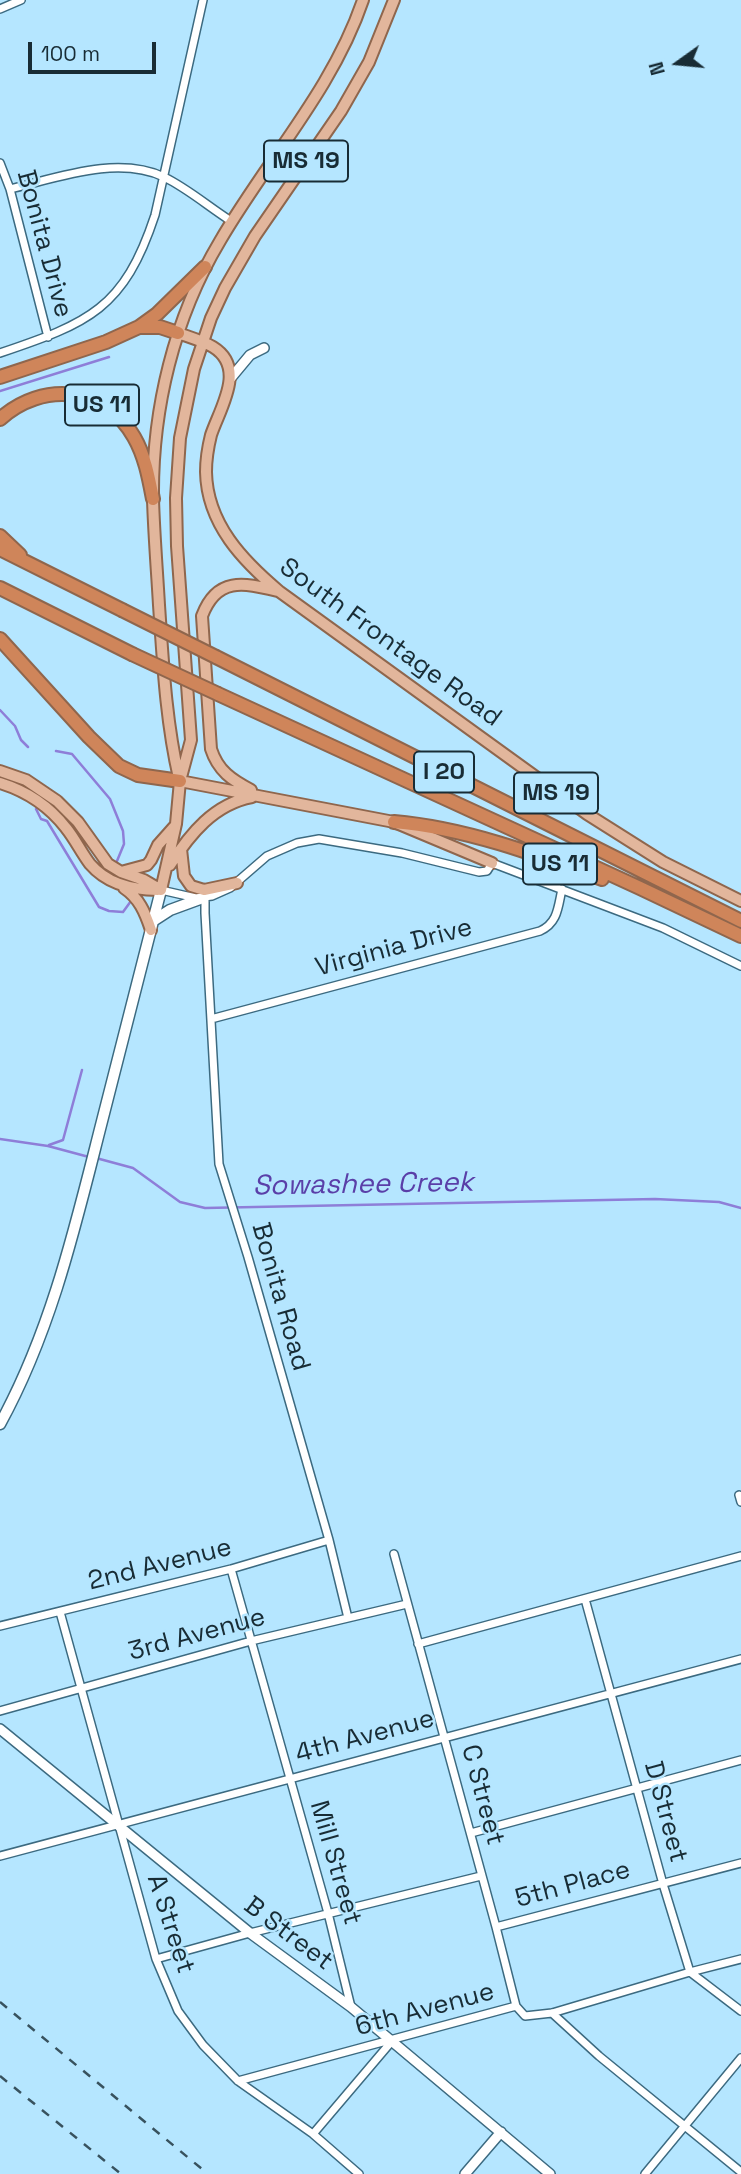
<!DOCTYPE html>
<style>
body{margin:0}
#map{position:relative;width:741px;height:2174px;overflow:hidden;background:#b5e6ff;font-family:"Space Grotesk",sans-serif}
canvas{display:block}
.north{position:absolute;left:643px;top:28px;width:70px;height:70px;-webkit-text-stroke:5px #b5e6ff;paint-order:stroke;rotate:255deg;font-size:19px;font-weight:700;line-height:28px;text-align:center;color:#182c35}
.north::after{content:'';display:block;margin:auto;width:24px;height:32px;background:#182c35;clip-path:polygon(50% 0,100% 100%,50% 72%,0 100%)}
.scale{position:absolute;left:28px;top:42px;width:128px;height:32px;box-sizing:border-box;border:4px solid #182c35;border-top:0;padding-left:9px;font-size:21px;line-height:24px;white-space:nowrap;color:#182c35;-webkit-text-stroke:5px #b5e6ff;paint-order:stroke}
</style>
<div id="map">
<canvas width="741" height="2174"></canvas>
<div class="north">N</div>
<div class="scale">100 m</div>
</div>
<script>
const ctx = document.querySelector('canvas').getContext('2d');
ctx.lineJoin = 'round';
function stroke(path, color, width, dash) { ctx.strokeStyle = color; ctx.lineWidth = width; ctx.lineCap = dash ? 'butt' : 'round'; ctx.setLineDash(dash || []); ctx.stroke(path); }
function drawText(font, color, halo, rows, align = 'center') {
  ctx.font = font + ' "Space Grotesk",sans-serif'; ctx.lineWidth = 5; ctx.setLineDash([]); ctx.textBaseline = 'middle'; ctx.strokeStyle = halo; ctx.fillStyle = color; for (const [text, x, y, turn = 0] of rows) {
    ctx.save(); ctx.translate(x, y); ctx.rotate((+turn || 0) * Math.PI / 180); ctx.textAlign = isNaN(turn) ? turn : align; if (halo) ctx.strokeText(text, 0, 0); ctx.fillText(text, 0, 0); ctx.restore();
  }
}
stroke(new Path2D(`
 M0,391L109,357
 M0,710L15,726L21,740L28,747
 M56,751L72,754L110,799L123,831L124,844L117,861
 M36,809L41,819L47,821L99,907L109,911L123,912L131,901
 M0,1139L48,1146L89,1157
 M49,1145L63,1140L82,1070
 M96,1158L133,1168L180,1202L205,1208L655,1199L719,1202L741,1208`), '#8e7ed8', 2.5);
const minor = new Path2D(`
 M0,9L21,0
 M0,163L10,189L48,337
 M10,189C57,178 117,155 164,177C187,188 209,207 231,221
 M0,353C89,323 124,309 155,215L203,0
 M161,890L196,898L212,896L230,888L267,856L297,843L319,839L402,853L479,872L487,871L492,863L663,928L741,966
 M205,898V913L219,1164L248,1257L329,1540L348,1618
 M211,1019L540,931C558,923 558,907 562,889
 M739,1495L741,1502
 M394,1554L496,1927L516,2006
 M231,1569L328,1913L351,2007
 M585,1599L663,1884L690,1972L741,2011
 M60,1612L156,1959L178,2011L203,2045L238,2081L313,2134L359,2174
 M0,1626L231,1569L329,1540
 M418,1644L741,1556
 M0,1711L251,1641L407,1604
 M471,1833L741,1760
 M0,1856L741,1659
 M496,1927L741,1863
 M156,1959L250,1933L481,1876
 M552,2013L599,2056L741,2172
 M238,2081L516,2006L525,2016L552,2013L690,1972L741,1959
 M313,2134L392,2041
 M645,2174L741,2058`);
const tertiary = new Path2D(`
 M230,379L250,355L264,348
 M0,1729L250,1933L351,2007L550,2174
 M465,2174L501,2132`);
const secondary = new Path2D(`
 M153,921L170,910L200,899
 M0,1424C50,1333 74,1232 99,1133C119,1052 140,971 161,890`);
const primary = new Path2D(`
 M178,333C189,337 203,341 213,347C247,368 220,408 211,435C208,447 206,460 206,472C207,524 243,561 280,592L587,814L663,862L741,901
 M0,771L26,780L57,801L78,822L108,864L121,872L144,880L161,890
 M179,778C166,722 163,663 159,605C157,570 154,534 153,499C152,409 174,318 220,241C267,160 333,89 363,0
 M180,781L394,822L492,863
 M0,783C26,791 49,806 66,828C75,839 81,852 90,864C107,884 133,890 158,890
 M251,790C232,780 218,771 211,749L202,616C217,576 244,583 278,591
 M181,849L184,876L191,886L204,890L237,883
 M170,865C190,834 214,804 252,797
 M121,872L147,865L151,860L158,845L174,827
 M124,888C139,898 145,912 151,930
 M161,890L176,824L180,781L191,740L177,546L176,498L180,438L194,369L211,318L225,288L255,236L341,111L369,62L394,0`);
const motorway = new Path2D(`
 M140,327H160L178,333
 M0,377L106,342L139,327L157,314L205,267
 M0,419C42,381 105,386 134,437C145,456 149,478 153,499
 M0,536L20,555
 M0,549L122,610
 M0,588L132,654
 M0,639L89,737L119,766L138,775L180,781
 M216,657L741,921
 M218,694L640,888L741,936
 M394,822C465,828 535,854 602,879`);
stroke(minor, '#3c6a80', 10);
stroke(tertiary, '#3c6a80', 12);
stroke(secondary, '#3c6a80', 13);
stroke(primary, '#8f664d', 14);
stroke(motorway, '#8f664d', 16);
stroke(minor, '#fff', 7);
stroke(tertiary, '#fff', 9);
stroke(secondary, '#fff', 10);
stroke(primary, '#e2b69c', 10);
stroke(motorway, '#cf855a', 12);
stroke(new Path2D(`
 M0,2002L208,2174
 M0,2076L121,2174`), '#38525e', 2.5, [9, 9]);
const motorwayBridge = new Path2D(`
 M122,610L216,657
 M132,654L218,694`);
stroke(motorwayBridge, '#8f664d', 16, []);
stroke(motorwayBridge, '#cf855a', 12);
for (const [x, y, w] of [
 [306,161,84],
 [102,405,74],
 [444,772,60],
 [556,793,84],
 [560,864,74]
]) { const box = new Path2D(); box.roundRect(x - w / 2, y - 20.5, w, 41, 5); ctx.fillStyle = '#b5e6ff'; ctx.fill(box); stroke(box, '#182c35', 2); }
drawText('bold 24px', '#182c35', null, [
 ["MS 19",306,161],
 ["US 11",102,405],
 ["I 20",444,772],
 ["MS 19",556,793],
 ["US 11",560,864]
]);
drawText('26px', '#182c35', '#b5e6ff', [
 ["Bonita Drive",44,244,75],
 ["South Frontage Road",390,643,36],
 ["Virginia Drive",394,948,-15],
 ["Bonita Road",280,1297,74],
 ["2nd Avenue",160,1565,-14],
 ["3rd Avenue",197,1635,-15],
 ["4th Avenue",365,1737,-15],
 ["C Street",482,1795,75],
 ["D Street",665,1812,75],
 ["Mill Street",335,1863,74],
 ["5th Place",573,1885,-15],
 ["A Street",170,1924,72],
 ["B Street",288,1934,37],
 ["6th Avenue",425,2010,-15]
]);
drawText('italic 28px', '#5a3fa8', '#b5e6ff', [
 ["Sowashee Creek",363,1185,-1]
]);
</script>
